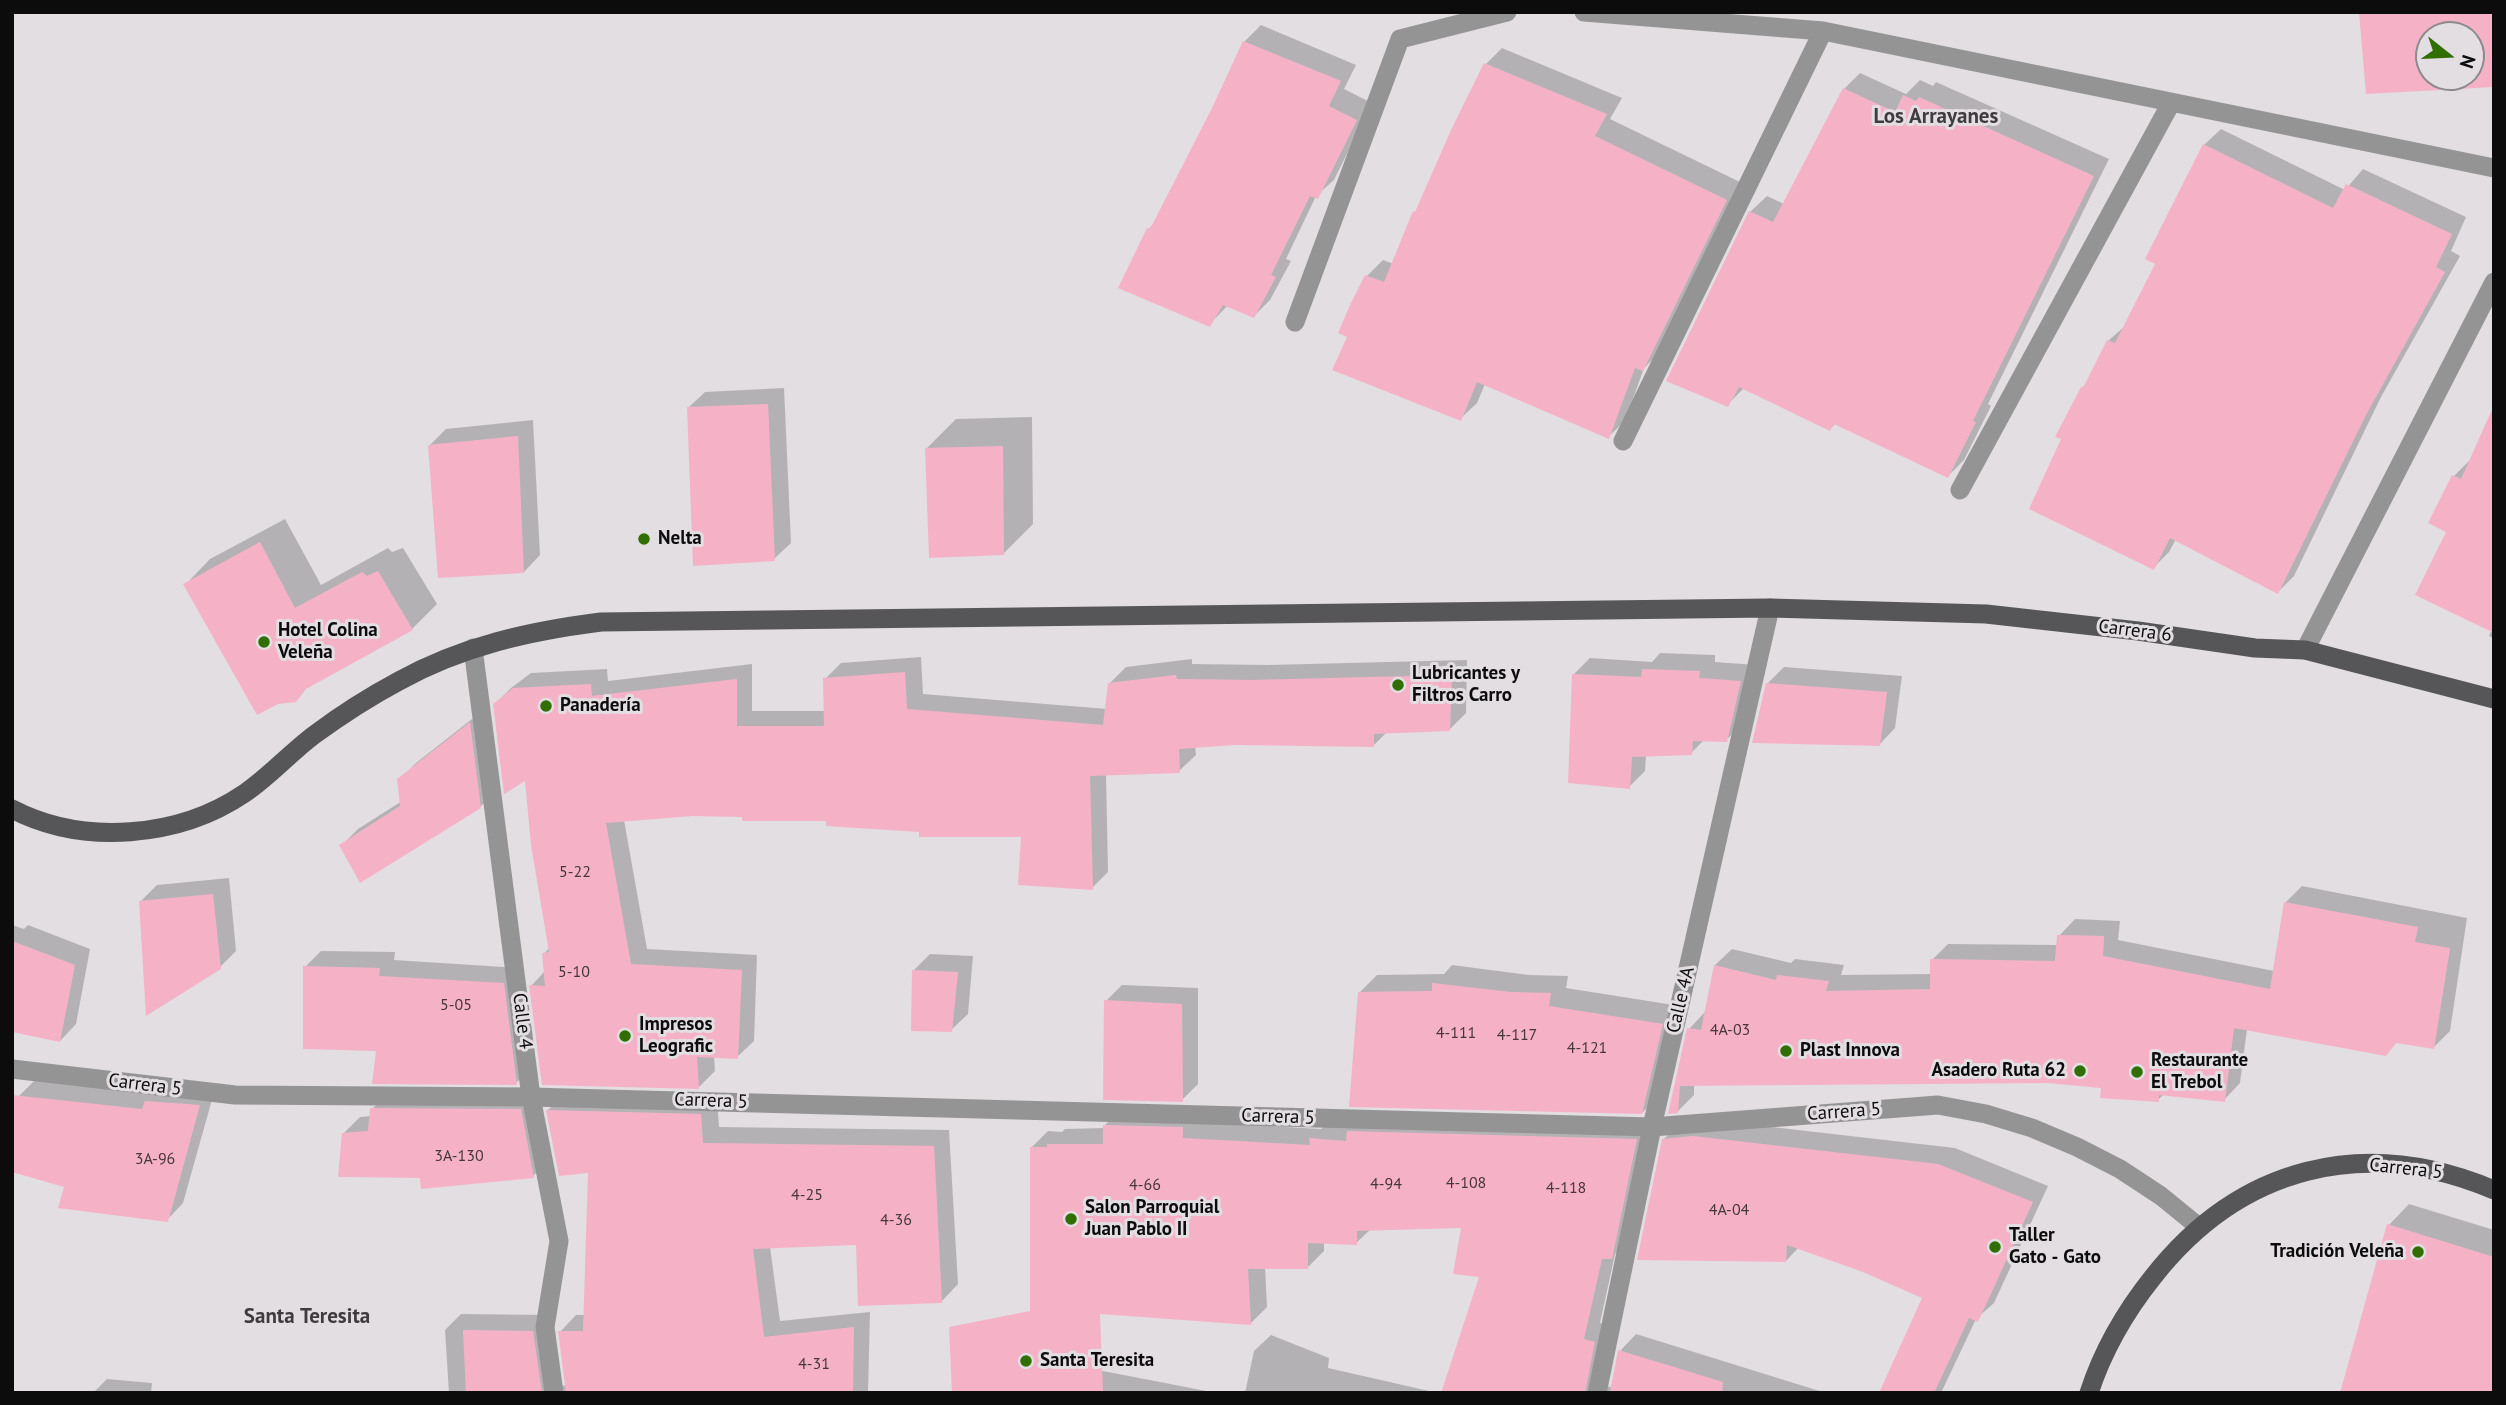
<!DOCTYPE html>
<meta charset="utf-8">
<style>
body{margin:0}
#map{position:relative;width:2506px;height:1405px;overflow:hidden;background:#e2dee2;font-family:"PT Sans",sans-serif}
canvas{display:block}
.frame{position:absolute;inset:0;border:14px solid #0d0c0d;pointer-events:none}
.north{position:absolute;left:2415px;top:21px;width:70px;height:70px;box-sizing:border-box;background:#e2dee2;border:2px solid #8d8a8d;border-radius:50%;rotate:108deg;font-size:19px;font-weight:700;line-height:28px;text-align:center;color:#0d0c0d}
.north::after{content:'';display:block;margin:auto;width:24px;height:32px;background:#316e00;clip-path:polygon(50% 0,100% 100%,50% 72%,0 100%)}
</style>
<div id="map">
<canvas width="2506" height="1405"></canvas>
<div class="frame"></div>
<div class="north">N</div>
</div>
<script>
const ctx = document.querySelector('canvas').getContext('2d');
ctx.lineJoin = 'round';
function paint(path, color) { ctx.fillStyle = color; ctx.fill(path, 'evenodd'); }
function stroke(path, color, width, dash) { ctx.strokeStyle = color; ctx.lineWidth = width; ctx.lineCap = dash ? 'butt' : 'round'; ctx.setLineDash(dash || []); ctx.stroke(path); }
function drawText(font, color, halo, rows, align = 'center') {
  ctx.font = font + ' "PT Sans",sans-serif'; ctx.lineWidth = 6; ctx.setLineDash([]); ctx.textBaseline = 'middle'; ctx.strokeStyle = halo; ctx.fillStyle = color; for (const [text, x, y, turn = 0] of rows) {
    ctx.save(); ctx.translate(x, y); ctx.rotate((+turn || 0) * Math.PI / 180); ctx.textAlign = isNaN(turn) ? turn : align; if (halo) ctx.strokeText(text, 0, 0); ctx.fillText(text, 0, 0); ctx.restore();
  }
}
paint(new Path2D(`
 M1261,25L1356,65L1344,89L1372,103L1334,180L1316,196L1286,259L1291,261L1270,300L1254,316L1228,305L1209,325L1121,287L1149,229L1156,221L1214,109L1244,42Z
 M1502,48L1622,98L1610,119L1742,183L1659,353L1644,368L1625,421L1608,437L1485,384L1477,403L1460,419L1349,336L1367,276L1383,260L1394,264L1415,212L1419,208L1486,64Z
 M1860,73L1906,94L1920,80L1933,86L1936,82L2109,159L1988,404L1991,406L1964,460L1948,476L1836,423L1830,429L1744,388L1727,405L1750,212L1767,196L1784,204L1844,89Z
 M2221,129L2345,190L2363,169L2466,217L2451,251L2460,256L2381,397L2294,576L2278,592L2176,539L2169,552L2153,568L2063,438L2082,388L2088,382L2108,341L2126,325L2158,264L2204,145Z
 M784,388L791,543L774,559L688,408L705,392Z
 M2494,409V639L2489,636L2491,631L2449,532L2454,476L2470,460Z
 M1032,417L1033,524L1004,553L927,448L956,419Z
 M533,420L540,555L524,572L429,446L446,429Z
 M285,519L321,585L388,548L392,552L403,548L437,604L412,629L277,703L186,584L210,559Z
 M1660,653L1715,655V662L1756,665L1743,724L1726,740L1705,739L1691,753L1646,755L1645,771L1629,787L1574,674L1590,658L1652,662Z
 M921,657L923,694L1107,709L1110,683L1126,667L1192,659V664L1268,665L1467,660L1466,713L1450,729L1387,732L1374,745L1235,743L1195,746L1196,755L1179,771L1106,774L1108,872L1092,888L1023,835L920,831L828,819L744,815L692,814L624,820L647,949L757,955L754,1041L737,1057L714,1056L715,1071L699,1087L531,986L545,971L544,954L550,947L527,778L494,705L511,688L531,673L607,669L608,681L752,664V711H826L825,679L841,663Z
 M1784,667L1902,676L1895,728L1879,745L1767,684Z
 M486,708L497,790L480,807L341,846L358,829L402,801L399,780L416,763Z
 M229,878L236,951L219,968L141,901L157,885Z
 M2302,886L2467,918L2450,1031L2434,1047L2398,1041L2385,1054L2247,1029L2240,1083L2224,1100L2164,1094L2158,1100L2103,1087L2047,1082L1694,1085V1095L1678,1111L1670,1112L1689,1029L1705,1012L1715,965L1732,949L1791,963L1795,959L1844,965L1841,975L1932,974V960L1948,944L2058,945L2059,936L2075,919L2120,921L2118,940L2274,971L2285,903Z
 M12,925L24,929L28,925L90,949L76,1024L60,1041L12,1030Z
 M321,951L395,952L394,960L520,968L532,1067L516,1083L377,1049L305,967Z
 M930,954L973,956L968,1014L951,1030L914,970Z
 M1452,965L1529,975L1568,976L1566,988L1680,1006L1660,1095L1642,1113L1359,993L1377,975L1444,974Z
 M1122,985L1198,988V1084L1182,1100L1106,1001Z
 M35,1080L215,1089L183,1203L167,1220L66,1185L19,1096Z
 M388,1093L537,1094L550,1160L533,1176L343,1134L360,1117L371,1116L372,1109Z
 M564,1094L717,1098L719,1127L949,1130L958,1284L942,1301L857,1243L770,1247L780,1321L870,1312L868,1393H449L445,1330L461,1314L549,1315L560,1384L567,1387L560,1332L576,1315H586L590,1171L548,1110Z
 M1121,1109L1199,1122L1321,1129L1327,1123H1652L1628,1241L1615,1254L1600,1323L1610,1326L1605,1386L1611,1387L1620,1351L1636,1334L1826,1393H1443L1481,1275L1464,1226L1371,1229L1356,1243L1324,1242V1251L1308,1267H1265L1267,1307L1251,1323L1031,1148L1048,1131L1062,1132L1065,1129L1105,1128V1125Z
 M1711,1120L1955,1148L2048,1186L1994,1303L1976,1319L1941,1393H1881L1924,1297L1864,1271L1799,1247L1786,1261L1664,1139L1680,1123Z
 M2409,1204L2494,1230V1393L2389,1225Z
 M1271,1335L1329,1358L1328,1368L1438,1393H1245L1254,1351Z
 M968,1345L1217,1393H953Z
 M107,1379L152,1383L151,1393H93Z`), '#0003');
paint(new Path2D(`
 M2359,12H2494V87L2366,94ZM2429,35H2471V77H2429Z
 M1243,41L1341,81L1329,106L1357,120L1318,199L1310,196L1271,275L1276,277L1254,318L1223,305L1210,327L1118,288L1147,228L1150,229L1212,108Z
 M1484,63L1607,114L1595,136L1727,200L1643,371L1635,368L1609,439L1477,382L1461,421L1332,370L1347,337L1338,333L1350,305L1365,275L1384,282L1413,211L1415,212L1451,130Z
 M1843,88L1895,112L1903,95L1916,101L1919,97L2094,176L1973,421L1976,422L1948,478L1834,424L1830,431L1739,387L1728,407L1666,381L1749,211L1773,222Z
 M2203,144L2333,208L2346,184L2452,234L2436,267L2445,272L2366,415L2278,594L2170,538L2154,570L2029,509L2061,439L2055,437L2081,387L2083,388L2107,340L2115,343L2155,264L2145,259Z
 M768,404L775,561L693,566L687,407Z
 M2494,405V633L2415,595L2446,532L2428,523L2452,475L2461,479Z
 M518,436L524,573L438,578L428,445Z
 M1003,446L1004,555L929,558L925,448Z
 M260,542L295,608L362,572L367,576L378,571L413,630L306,689L296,702L278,704L257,715L183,584Z
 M1642,669L1700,671L1699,678L1741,681L1727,742L1693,741L1692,755L1632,757L1630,789L1568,783L1572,674L1641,677Z
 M905,672L907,709L1103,725L1108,683L1176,675L1177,679L1251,680L1452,675L1450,731L1374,734V747L1235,745L1179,749L1180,773L1090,776L1093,890L1018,885L1021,837H919V832L826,826V821H742V817L693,816L606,823L631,964L742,970L738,1059L697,1057L699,1089L542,1085L529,985L545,986L542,953L549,952L531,845L525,781L504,794L493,704L513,688L591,684L592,696L737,679V726H824L823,678Z
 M1766,683L1887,692L1880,746L1752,743Z
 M470,722L481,808L360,883L339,845L400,806L397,779Z
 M213,894L221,969L146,1016L139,901Z
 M2284,902L2418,927L2415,942L2450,948L2434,1049L2396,1043L2386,1056L2234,1028L2225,1102L2159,1095V1102L2100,1098L2101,1088L2047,1083L1680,1086L1678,1113L1668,1114L1687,1028L1701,1030L1714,965L1776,980L1777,975L1829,981L1826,991L1930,989V959L2055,961L2057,935L2104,936L2103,956L2270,989Z
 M12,941L75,965L60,1042L12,1032Z
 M303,966L380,968L379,976L504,983L517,1085L372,1084L376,1051L303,1049Z
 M912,970L958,972L952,1032L911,1031Z
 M1432,983L1511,992L1551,993L1549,1006L1663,1024L1642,1114L1349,1107L1358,992L1432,991Z
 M1104,1000L1182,1004L1183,1102L1103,1100Z
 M12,1095L142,1109L145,1101L200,1105L168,1222L58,1208L64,1187L12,1172Z
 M370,1108L521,1109L534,1178L421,1189L420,1178L338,1177L342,1133L368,1131Z
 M546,1110L701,1114L703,1143L934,1146L942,1303L858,1306L856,1245L753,1249L764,1337L854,1327L853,1393H566L558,1331H583L588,1173L559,1176Z
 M1103,1125L1183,1127V1138L1310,1145L1309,1138L1346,1141L1347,1131L1637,1139L1612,1259H1602L1584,1339L1595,1342L1585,1393H1441L1479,1277L1453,1274L1461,1228L1357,1231V1245L1308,1243V1269H1248L1251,1325L1100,1314L1103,1393H952L949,1327L1030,1311V1147H1047V1144H1103Z
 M1693,1136L1938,1164L2033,1202L1978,1322L1969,1318L1934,1393H1879L1922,1298L1863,1272L1787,1245L1786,1262L1637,1260L1662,1139Z
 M2387,1224L2494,1257V1393H2340Z
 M463,1330L533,1331L542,1393H466Z
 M1618,1350L1723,1382L1722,1393H1610Z`), '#f5b2c7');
stroke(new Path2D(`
 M1584,12L1823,31L2494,168
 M1295,322L1400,39L1507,12
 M1623,441L1823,31
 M1960,490L2171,103
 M473,648L531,1097L559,1241L545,1327L554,1393
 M2305,650L2494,282
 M1597,1393L1652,1127L1770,608`), '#949495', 19);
stroke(new Path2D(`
 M12,1069L235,1095L531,1097L1652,1127L1938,1105L1986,1114L2032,1128L2077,1147L2120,1169L2161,1196L2199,1227`), '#949495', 19);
stroke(new Path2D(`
 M12,809C83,846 179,838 245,793C270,776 290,753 314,735C341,715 369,697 399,681C462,646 530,631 601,622L1770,608L1986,614L2138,631L2255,648L2305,650L2494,699
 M2089,1393C2103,1350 2125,1312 2153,1277C2240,1166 2364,1135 2494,1190`), '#565659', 19);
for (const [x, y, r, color] of [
 [644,539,7,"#316e00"],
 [264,642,7,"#316e00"],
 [1398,685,7,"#316e00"],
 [546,706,7,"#316e00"],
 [625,1036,7,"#316e00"],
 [1786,1051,7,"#316e00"],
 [2080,1071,7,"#316e00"],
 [2137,1072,7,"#316e00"],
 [1071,1219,7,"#316e00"],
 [1995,1247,7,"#316e00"],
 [2418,1252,7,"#316e00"],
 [1026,1361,7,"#316e00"]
]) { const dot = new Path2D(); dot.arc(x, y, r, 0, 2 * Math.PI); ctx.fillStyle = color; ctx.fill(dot); stroke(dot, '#e2dee2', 2.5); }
drawText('16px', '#47363c', null, [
 ["5-22",575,872],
 ["5-10",574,972],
 ["5-05",456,1005],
 ["4A-03",1730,1030],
 ["4-111",1456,1033],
 ["4-117",1517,1035],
 ["4-121",1587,1048],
 ["3A-130",459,1156],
 ["3A-96",155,1159],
 ["4-108",1466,1183],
 ["4-94",1386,1184],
 ["4-66",1145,1185],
 ["4-118",1566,1188],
 ["4-25",807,1195],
 ["4A-04",1729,1210],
 ["4-36",896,1220],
 ["4-31",814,1364]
]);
drawText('bold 19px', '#0d0c0d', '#e2dee2', [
 ["Nelta",658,539],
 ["Hotel Colina",278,631],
 ["Veleña",278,653],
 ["Lubricantes y",1412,674],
 ["Filtros Carro",1412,696],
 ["Panadería",560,706],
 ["Impresos",639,1025],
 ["Leografic",639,1047],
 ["Plast Innova",1800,1051],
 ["Restaurante",2151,1061],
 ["El Trebol",2151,1083],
 ["Asadero Ruta 62",2066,1071,"right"],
 ["Salon Parroquial",1085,1208],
 ["Juan Pablo II",1085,1230],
 ["Taller",2009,1236],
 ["Gato - Gato",2009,1258],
 ["Tradición Veleña",2404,1252,"right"],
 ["Santa Teresita",1040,1361]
], 'left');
drawText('19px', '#0d0c0d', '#e2dee2', [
 ["Carrera 6",2135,631,7],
 ["Calle 4A",1681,1000,-77],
 ["Calle 4",522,1021,83],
 ["Carrera 5",145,1085,7],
 ["Carrera 5",711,1101,2],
 ["Carrera 5",1844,1112,-4],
 ["Carrera 5",1278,1117,2],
 ["Carrera 5",2406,1169,6]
]);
drawText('bold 21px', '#3f3c3f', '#e2dee2', [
 ["Los Arrayanes",1936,117],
 ["Santa Teresita",307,1317]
]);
</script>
